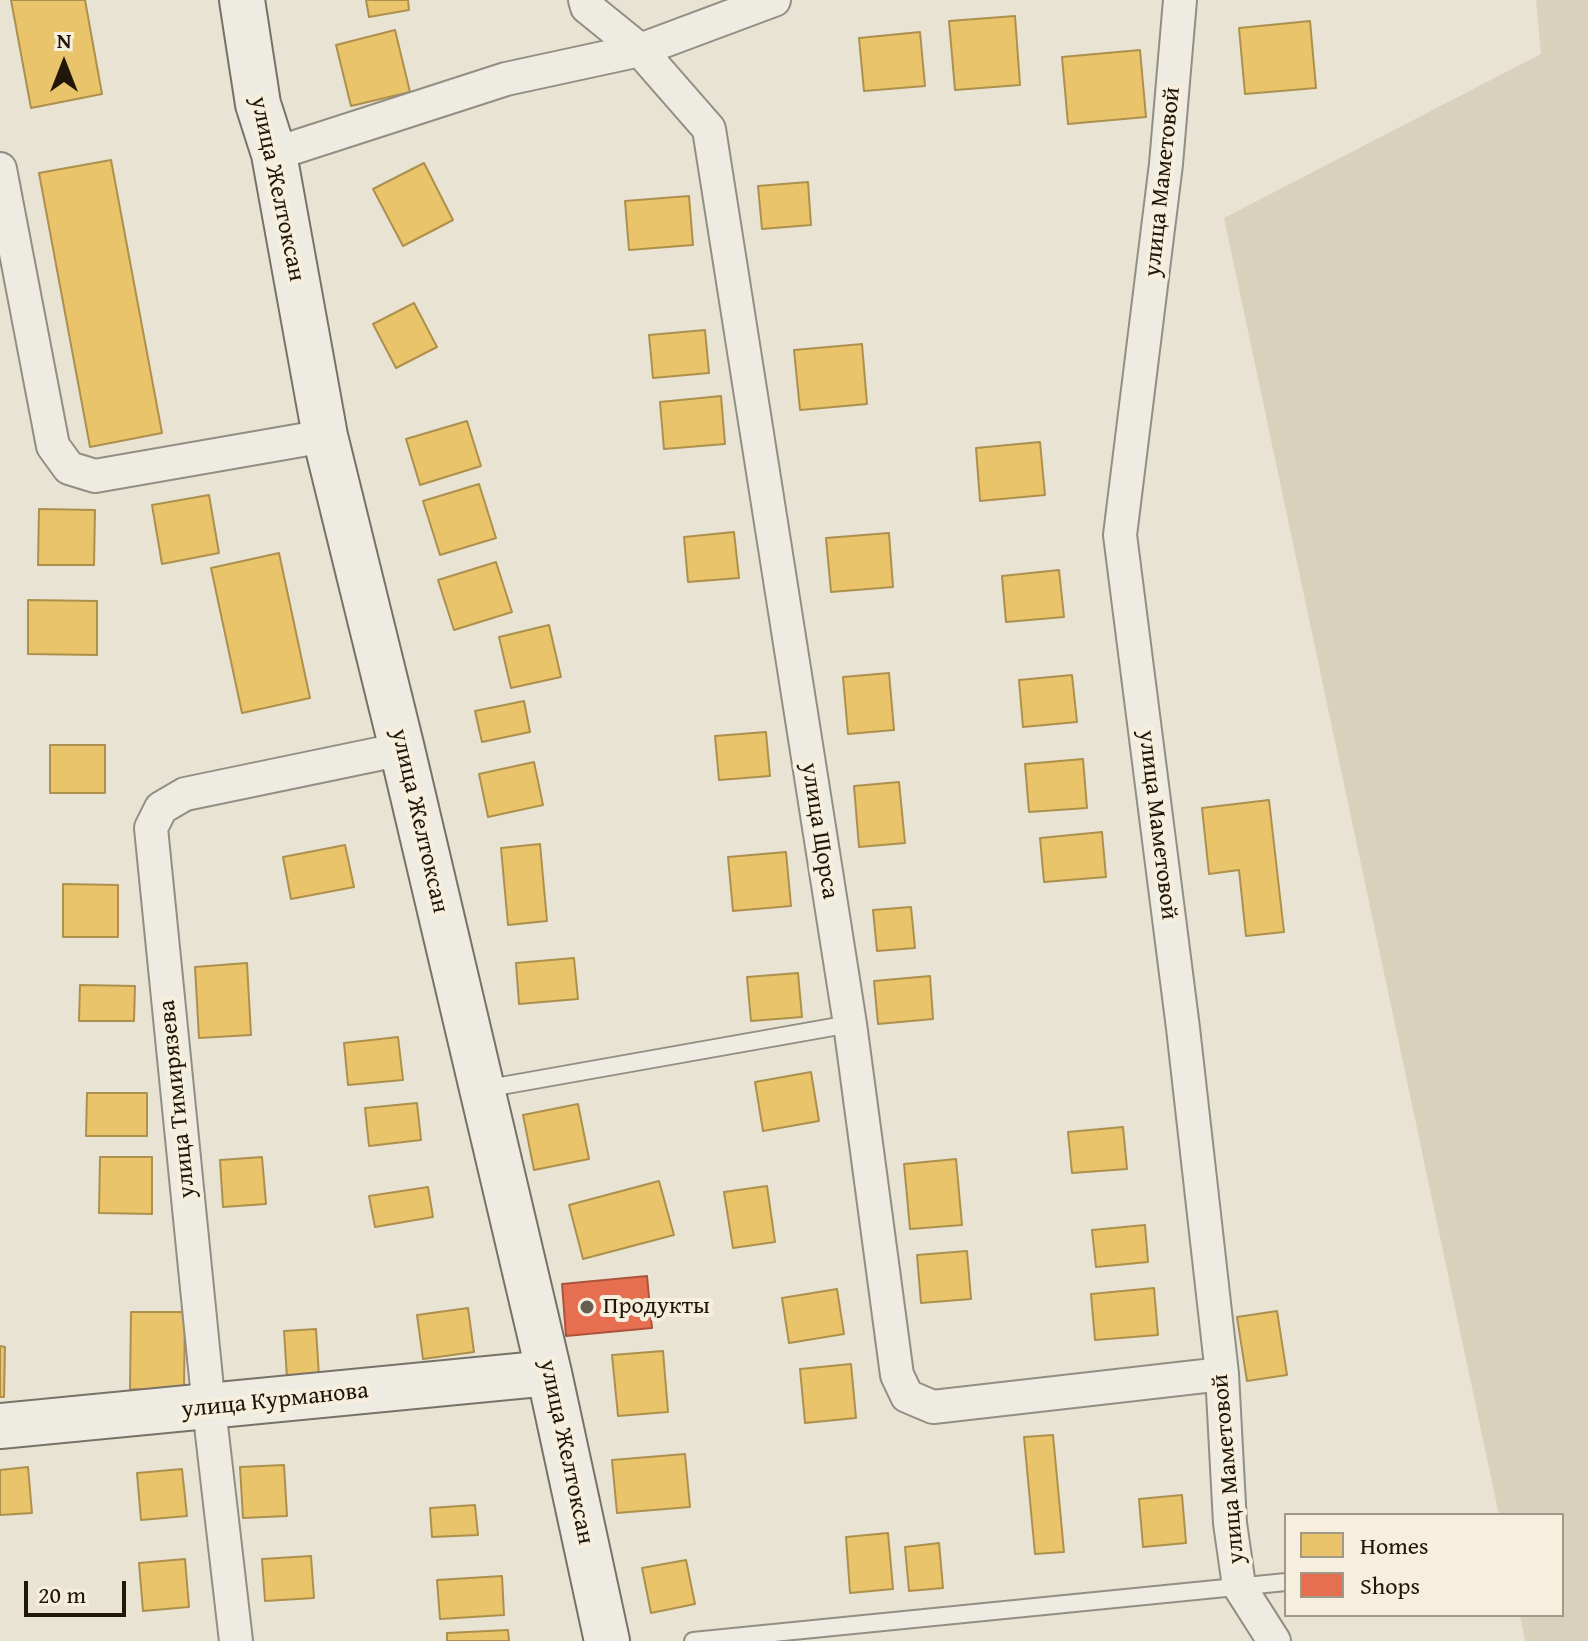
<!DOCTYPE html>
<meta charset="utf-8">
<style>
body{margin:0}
#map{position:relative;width:1588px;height:1641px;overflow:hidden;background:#e9e3d3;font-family:"Gentium Book Plus",serif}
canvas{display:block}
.legend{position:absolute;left:1284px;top:1513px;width:280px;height:104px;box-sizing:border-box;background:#f7efdd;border:2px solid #a19888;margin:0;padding:10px 14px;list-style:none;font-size:24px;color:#201609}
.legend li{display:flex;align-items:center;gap:16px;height:40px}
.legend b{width:40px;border:2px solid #a19888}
.north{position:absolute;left:24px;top:24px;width:80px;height:80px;-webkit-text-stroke:6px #f7efdd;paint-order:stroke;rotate:0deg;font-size:22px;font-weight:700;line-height:32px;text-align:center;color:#201609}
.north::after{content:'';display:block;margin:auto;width:28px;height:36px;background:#201609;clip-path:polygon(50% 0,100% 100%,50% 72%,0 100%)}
.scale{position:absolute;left:24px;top:1581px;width:102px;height:36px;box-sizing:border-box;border:4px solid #201609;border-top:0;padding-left:10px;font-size:24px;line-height:28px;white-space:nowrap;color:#201609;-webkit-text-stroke:6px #f7efdd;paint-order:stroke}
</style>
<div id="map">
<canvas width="1588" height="1641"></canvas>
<ul class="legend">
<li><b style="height:22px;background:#e9c46a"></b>Homes</li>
<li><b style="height:22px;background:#e76f51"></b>Shops</li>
</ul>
<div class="north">N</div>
<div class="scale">20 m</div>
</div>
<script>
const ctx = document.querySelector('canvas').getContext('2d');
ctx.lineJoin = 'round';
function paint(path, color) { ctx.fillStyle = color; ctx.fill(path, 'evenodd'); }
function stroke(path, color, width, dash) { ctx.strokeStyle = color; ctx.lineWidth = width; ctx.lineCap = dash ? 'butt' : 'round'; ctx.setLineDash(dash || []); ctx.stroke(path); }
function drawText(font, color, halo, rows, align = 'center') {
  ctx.font = font + ' "Gentium Book Plus",serif'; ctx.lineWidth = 8; ctx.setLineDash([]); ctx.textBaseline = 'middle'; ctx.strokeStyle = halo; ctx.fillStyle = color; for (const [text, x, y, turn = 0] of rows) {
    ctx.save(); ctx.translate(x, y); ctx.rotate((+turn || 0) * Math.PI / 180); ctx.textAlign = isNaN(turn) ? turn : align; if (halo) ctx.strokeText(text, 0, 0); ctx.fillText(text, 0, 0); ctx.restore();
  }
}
paint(new Path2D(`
 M1536,0H1588V1641H1525L1520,1615H1562V1515H1499L1224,218L1541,54Z`), '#dad1bc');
const homes = new Path2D(`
 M11,0H85L102,94L31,108Z
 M366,0H408L409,10L369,17Z
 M1015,16L1020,85L955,90L949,21Z
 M1310,21L1316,88L1245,94L1239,28Z
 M395,30L410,92L351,106L336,45Z
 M920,32L925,86L864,91L859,38Z
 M1140,50L1146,117L1068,124L1062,57Z
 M111,160L162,433L90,447L39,173Z
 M424,163L453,220L403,246L373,189Z
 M808,182L811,225L762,229L758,186Z
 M689,196L693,245L629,250L625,201Z
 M414,303L437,347L396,368L373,324Z
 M705,330L709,373L653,378L649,335Z
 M862,344L867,404L800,410L794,350Z
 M721,396L725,444L664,449L660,402Z
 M467,421L481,466L420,485L406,439Z
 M1040,442L1045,495L980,501L976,448Z
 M479,484L496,538L440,555L423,501Z
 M209,495L219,553L162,564L152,505Z
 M39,509L95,510L94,565H38Z
 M734,532L739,578L688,582L684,537Z
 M889,533L893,587L831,592L826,538Z
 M279,553L310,698L242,713L211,568Z
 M496,562L512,612L454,630L438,580Z
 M1059,570L1064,617L1006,622L1002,576Z
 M28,600L97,601V655L28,654Z
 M549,625L561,677L511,688L499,637Z
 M889,673L894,730L848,734L843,677Z
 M1072,675L1077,722L1023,727L1019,680Z
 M524,701L530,732L482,742L475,711Z
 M766,732L770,776L719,780L715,736Z
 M50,745H105V793H50Z
 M1083,759L1087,808L1029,812L1025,764Z
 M534,762L543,805L488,817L479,774Z
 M899,782L905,843L859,847L854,786Z
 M1269,800L1284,932L1246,936L1239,870L1209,874L1202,808Z
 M1102,832L1106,877L1044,882L1040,838Z
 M540,844L547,921L508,925L501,848Z
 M345,845L354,887L291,899L283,857Z
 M786,852L791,906L733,911L728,857Z
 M63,884L118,885V937H63Z
 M911,907L915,948L877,951L873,910Z
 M574,958L578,999L519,1004L516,963Z
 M247,963L251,1035L199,1038L195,967Z
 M798,973L802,1017L751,1021L747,977Z
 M930,976L933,1019L878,1024L874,981Z
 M80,985L135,986L134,1021H79Z
 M398,1037L403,1080L348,1085L344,1043Z
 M811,1072L819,1121L763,1131L755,1082Z
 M87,1093H147V1136H86Z
 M417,1103L421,1140L369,1146L365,1108Z
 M578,1104L589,1159L534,1170L523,1115Z
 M1123,1127L1127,1169L1072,1173L1068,1132Z
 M100,1157H152V1214L99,1213Z
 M262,1157L266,1204L223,1207L220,1160Z
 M956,1159L962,1225L910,1229L904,1164Z
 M659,1181L674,1235L583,1259L569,1205Z
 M767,1186L775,1242L733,1248L724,1192Z
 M428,1187L433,1217L375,1227L369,1196Z
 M1145,1225L1148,1262L1096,1267L1092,1230Z
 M967,1251L971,1299L921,1303L917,1255Z
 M1154,1288L1158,1335L1095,1340L1091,1294Z
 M837,1289L844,1334L789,1343L782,1298Z
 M468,1308L474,1352L423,1359L417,1315Z
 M1277,1311L1287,1375L1247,1381L1237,1317Z
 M131,1312H185L184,1390L130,1389Z
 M316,1329L319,1376L287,1378L284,1331Z
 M0,1346L5,1347L4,1397H0Z
 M663,1351L668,1412L618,1416L612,1355Z
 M851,1364L856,1418L805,1423L800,1369Z
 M1053,1435L1064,1552L1035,1554L1024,1437Z
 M685,1454L690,1507L617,1513L612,1460Z
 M284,1465L287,1516L243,1518L240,1467Z
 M28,1467L32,1513L0,1515V1470Z
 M182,1469L187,1516L141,1520L137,1473Z
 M1182,1495L1186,1543L1143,1547L1139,1499Z
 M475,1505L478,1535L432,1537L430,1508Z
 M888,1533L893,1589L850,1593L846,1537Z
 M939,1543L943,1588L909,1591L905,1547Z
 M311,1556L314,1598L265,1601L262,1559Z
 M185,1559L189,1607L143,1611L139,1563Z
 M686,1560L695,1604L651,1613L642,1568Z
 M502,1576L504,1615L440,1619L437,1580Z
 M508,1630L509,1641H447V1633Z`);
paint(homes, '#e9c46a');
stroke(homes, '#ad904d', 2);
const shops = new Path2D(`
 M647,1276L652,1328L566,1336L562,1284Z`);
paint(shops, '#e76f51');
stroke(shops, '#ab543b', 2);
const lane = new Path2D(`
 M484,1089L850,1024
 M693,1641L1286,1582`);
const street = new Path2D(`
 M585,0L587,7L640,50L709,129L850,1024L897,1375L907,1396L933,1407L1222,1374
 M1180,0L1166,164L1120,535L1183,1028L1222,1374L1230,1523L1239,1586L1274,1641
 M274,154L506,79L640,50L774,0
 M0,169L53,446L69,468L95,476L325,436
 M236,1641L209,1408L151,828L161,808L185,794L402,749`);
const secondary = new Path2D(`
 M242,0L258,104L274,154L325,436L402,749L549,1373L607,1641
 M0,1426L549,1373`);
stroke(lane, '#928e83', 20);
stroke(street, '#928e83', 36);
stroke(secondary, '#777268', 48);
stroke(lane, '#eeebe2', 16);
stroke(street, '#eeebe2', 32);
stroke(secondary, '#eeebe2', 44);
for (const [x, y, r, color] of [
 [587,1307,8,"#665e50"]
]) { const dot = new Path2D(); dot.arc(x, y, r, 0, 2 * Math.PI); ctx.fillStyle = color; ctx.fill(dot); stroke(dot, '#f7efdd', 3); }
drawText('24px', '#201609', '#f7efdd', [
 ["улица Маметовой",1163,182,-84],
 ["улица Желтоксан",277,189,78],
 ["улица Желтоксан",419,821,77],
 ["улица Маметовой",1157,825,83],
 ["улица Щорса",819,831,81],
 ["улица Тимирязева",178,1099,-96],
 ["улица Курманова",275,1401,-6],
 ["улица Желтоксан",566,1452,78],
 ["улица Маметовой",1229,1469,-95]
]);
drawText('24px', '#201609', '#f7efdd', [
 ["Продукты",603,1307]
], 'left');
</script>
